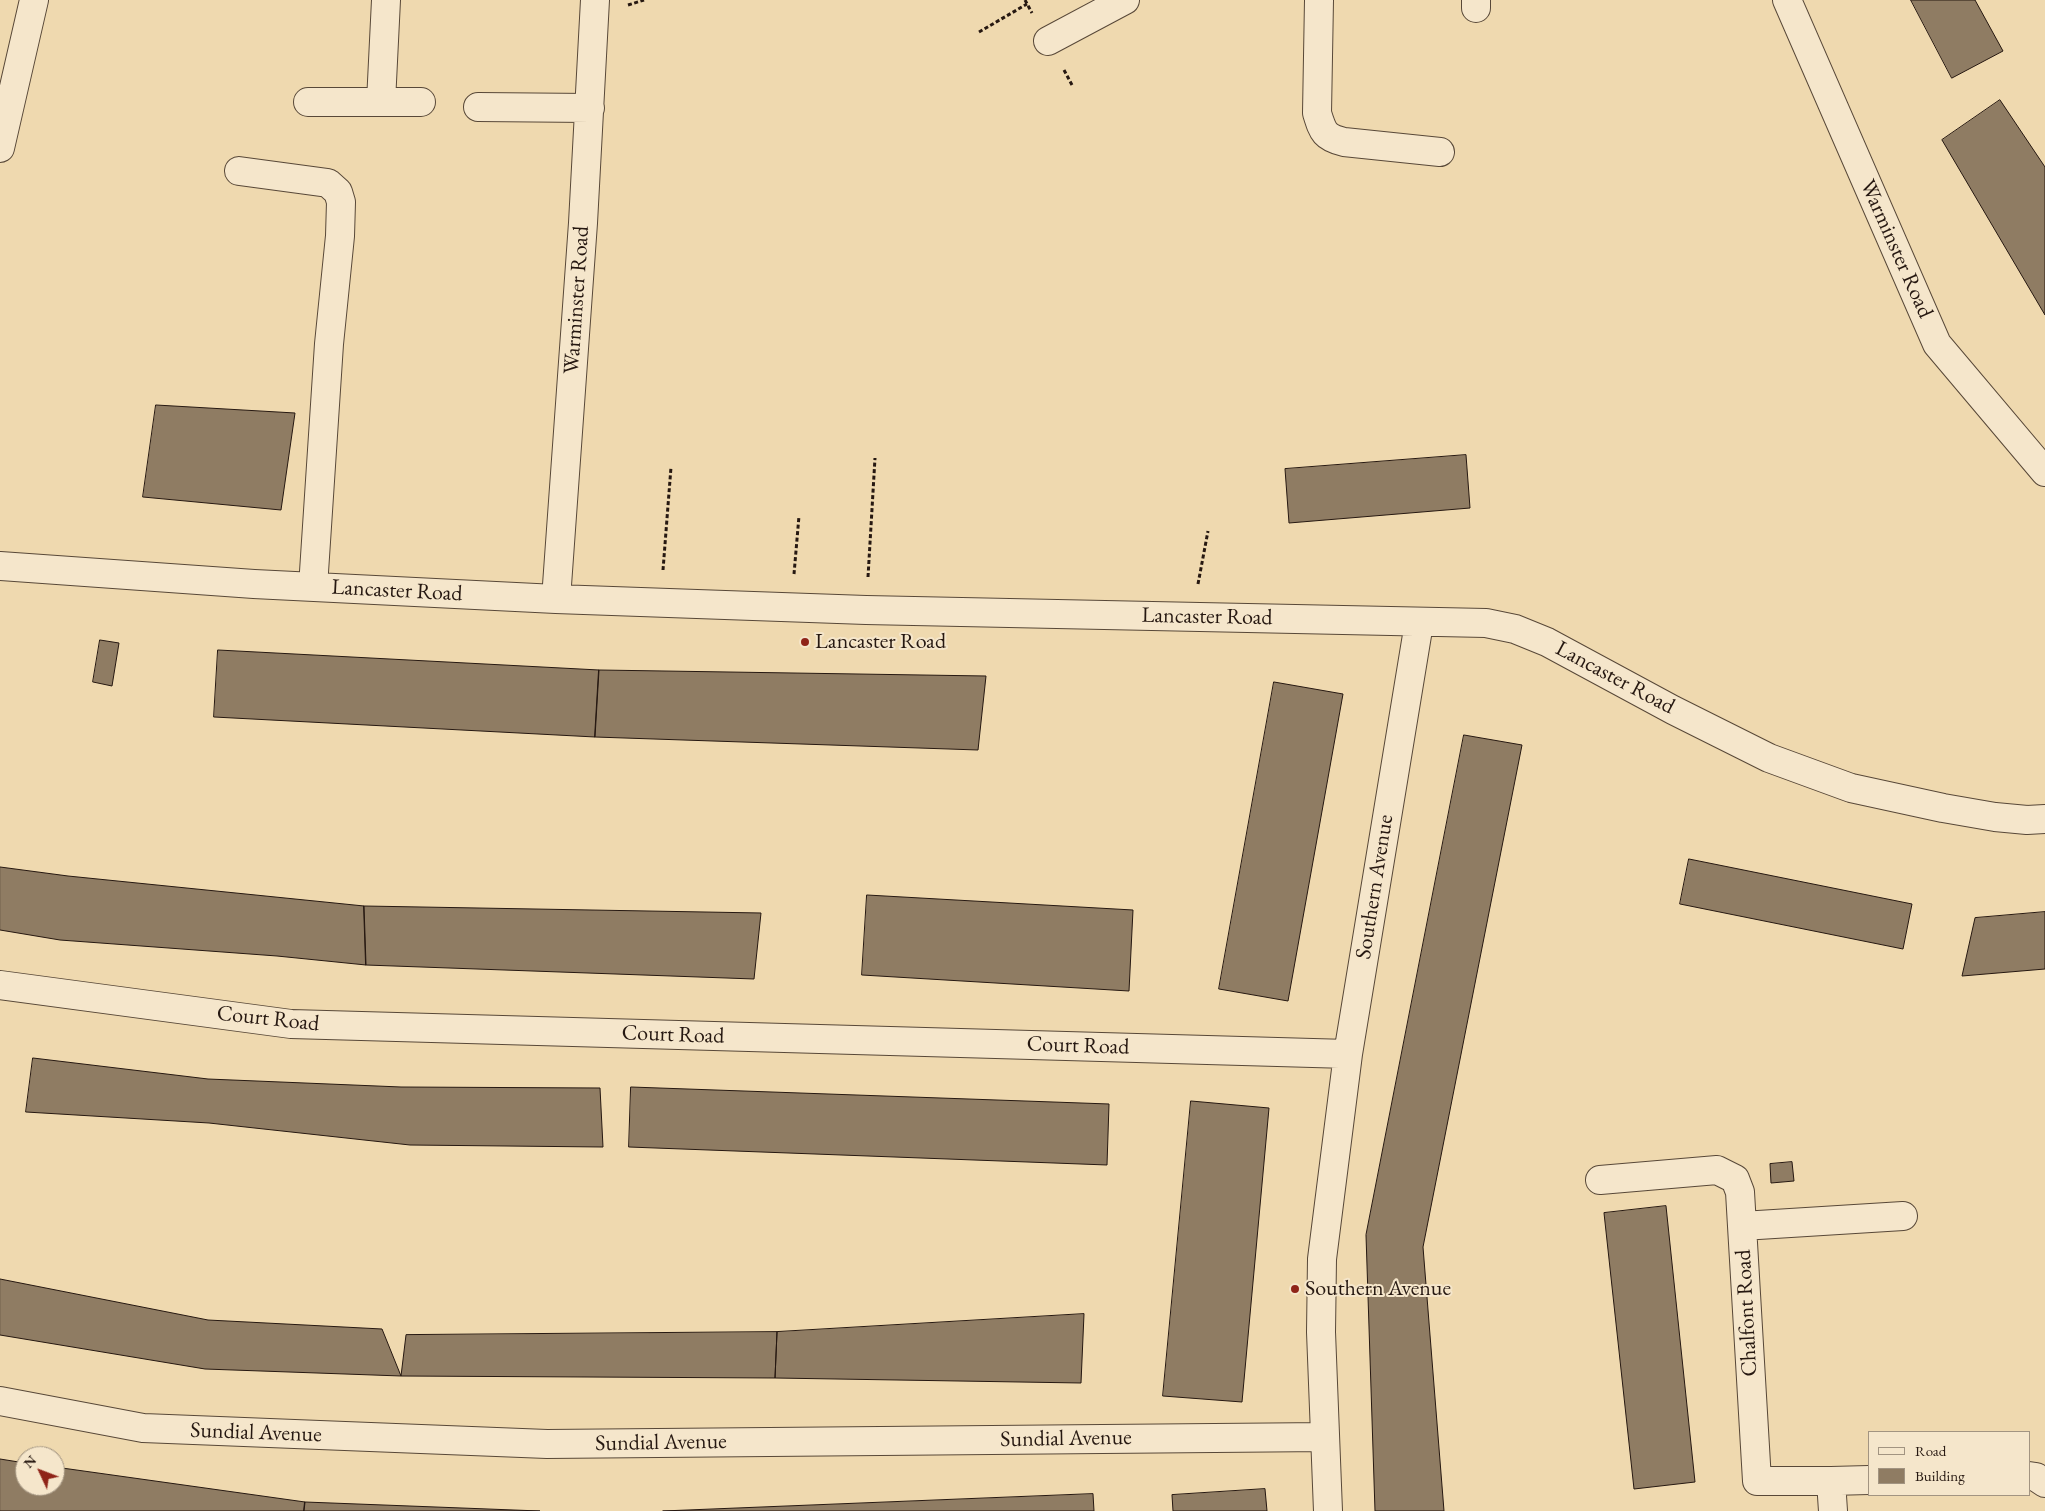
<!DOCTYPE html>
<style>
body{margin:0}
#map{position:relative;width:2045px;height:1511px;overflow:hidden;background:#efd9af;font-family:"EB Garamond",serif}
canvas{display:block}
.legend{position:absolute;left:1868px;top:1431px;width:162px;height:65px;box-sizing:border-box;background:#f5e6cb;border:1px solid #a29481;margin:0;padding:6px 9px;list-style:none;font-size:15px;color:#261811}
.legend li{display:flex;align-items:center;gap:10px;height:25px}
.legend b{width:25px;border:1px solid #a29481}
.north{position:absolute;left:15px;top:1446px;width:50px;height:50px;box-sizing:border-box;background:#f5e6cb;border:1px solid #a29481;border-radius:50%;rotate:313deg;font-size:14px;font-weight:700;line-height:20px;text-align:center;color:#261811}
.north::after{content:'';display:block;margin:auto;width:18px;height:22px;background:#8f2418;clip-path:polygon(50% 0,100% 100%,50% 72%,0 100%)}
</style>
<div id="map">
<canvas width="2045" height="1511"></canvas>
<ul class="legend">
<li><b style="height:6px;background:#f5e6cb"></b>Road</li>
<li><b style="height:14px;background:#8f7c63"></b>Building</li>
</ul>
<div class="north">N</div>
</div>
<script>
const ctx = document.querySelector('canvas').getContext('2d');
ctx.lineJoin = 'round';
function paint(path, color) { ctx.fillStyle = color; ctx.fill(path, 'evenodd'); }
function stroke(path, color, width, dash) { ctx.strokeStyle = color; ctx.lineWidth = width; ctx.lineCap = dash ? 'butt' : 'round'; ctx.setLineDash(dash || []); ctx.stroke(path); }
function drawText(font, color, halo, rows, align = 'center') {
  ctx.font = font + ' "EB Garamond",serif'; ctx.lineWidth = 4; ctx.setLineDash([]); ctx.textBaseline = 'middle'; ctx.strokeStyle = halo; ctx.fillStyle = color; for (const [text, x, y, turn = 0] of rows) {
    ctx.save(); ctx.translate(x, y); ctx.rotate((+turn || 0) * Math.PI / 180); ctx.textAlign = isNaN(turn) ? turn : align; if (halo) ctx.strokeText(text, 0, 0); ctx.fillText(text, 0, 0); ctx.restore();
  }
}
const building = new Path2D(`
 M1911,0H1975L2003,51L1952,78Z
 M2000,100L2045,167V315L1942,140Z
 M156,405L295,413L281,510L143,497Z
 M1466,455L1470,508L1289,523L1285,469Z
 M100,640L119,643L112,686L93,682Z
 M218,650L599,670L595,737L214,717Z
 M599,670L986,676L978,750L595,737Z
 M1274,682L1343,694L1288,1001L1219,989Z
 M1464,735L1522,745L1423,1247L1444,1511H1375L1366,1235Z
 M1689,859L1912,904L1903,949L1680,904Z
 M0,867L68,876L364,906L366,965L277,956L60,940L0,930Z
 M867,895L1133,910L1129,991L862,975Z
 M364,906L761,913L754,979L366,965Z
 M2045,912V969L1962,976L1975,918Z
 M33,1058L208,1079L401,1087L600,1088L603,1147L410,1145L209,1123L26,1112Z
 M631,1087L1109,1104L1107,1165L629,1147Z
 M1191,1101L1269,1108L1242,1402L1163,1396Z
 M1792,1162L1794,1181L1771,1183L1770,1164Z
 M1666,1206L1695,1482L1634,1489L1604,1213Z
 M0,1279L208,1320L382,1329L401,1376L205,1369L0,1335Z
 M1084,1314L1081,1383L775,1378L777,1332Z
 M777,1332L775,1378L401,1376L406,1335Z
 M0,1459L25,1463V1486H55V1467L305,1502L304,1511H0Z
 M1265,1489L1267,1511H1173L1172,1495Z
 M1093,1494L1094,1511H663Z
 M305,1502L540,1511H304Z`);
paint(building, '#8f7c63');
stroke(building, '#261811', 1);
const minor = new Path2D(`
 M1319,0L1317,113C1323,132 1324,137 1344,142L1440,152
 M1476,0V8
 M1787,0L1937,344L2045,472
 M1048,41L1125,0
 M308,102H381L386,0
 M381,102H421
 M478,107L590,108
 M0,148L34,0
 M239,171L328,183L338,192L341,202L340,236L329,344L313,587
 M0,566L254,584L556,599L866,610L1486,623L1515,629L1547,642L1673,710L1769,758L1851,788L1943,808L1995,817L2027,820L2045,819
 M556,599L583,223L595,0
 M0,985L291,1024L1348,1054
 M1600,1180L1717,1170L1735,1179L1740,1192L1757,1481H1831L1833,1511
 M1742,1226L1903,1216
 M0,1401L143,1428L547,1444L1325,1437
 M2029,1476L2036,1477L2045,1483
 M1831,1481L1869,1480
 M1328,1511L1321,1332L1322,1259L1348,1054L1419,623`);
stroke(minor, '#584838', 30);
stroke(new Path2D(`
 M1025,0L1032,13
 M628,5L644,0
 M979,32L1027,4
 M1064,70L1072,85
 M663,570L671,467
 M794,574L799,516
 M868,577L875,458
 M1198,584L1208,531`), '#261811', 3, [4, 2.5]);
stroke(minor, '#f5e6cb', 28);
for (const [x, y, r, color] of [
 [805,642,5,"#8f2418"],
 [1295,1289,5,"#8f2418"]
]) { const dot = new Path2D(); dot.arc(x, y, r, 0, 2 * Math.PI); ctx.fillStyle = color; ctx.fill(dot); stroke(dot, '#f5e6cb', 2); }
drawText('22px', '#261811', '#f5e6cb', [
 ["Warminster Road",1896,249,66],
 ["Warminster Road",577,300,-86],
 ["Lancaster Road",397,591,3],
 ["Lancaster Road",1207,617,1],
 ["Lancaster Road",1615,678,28],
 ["Southern Avenue",1375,887,-81],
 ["Court Road",268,1019,6],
 ["Court Road",673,1035,2],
 ["Court Road",1078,1046,2],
 ["Chalfont Road",1747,1313,-93],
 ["Sundial Avenue",256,1433,2],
 ["Sundial Avenue",1066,1439,-1],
 ["Sundial Avenue",661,1443,-1]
]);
drawText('22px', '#261811', '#f5e6cb', [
 ["Lancaster Road",815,642],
 ["Southern Avenue",1305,1289]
], 'left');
</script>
